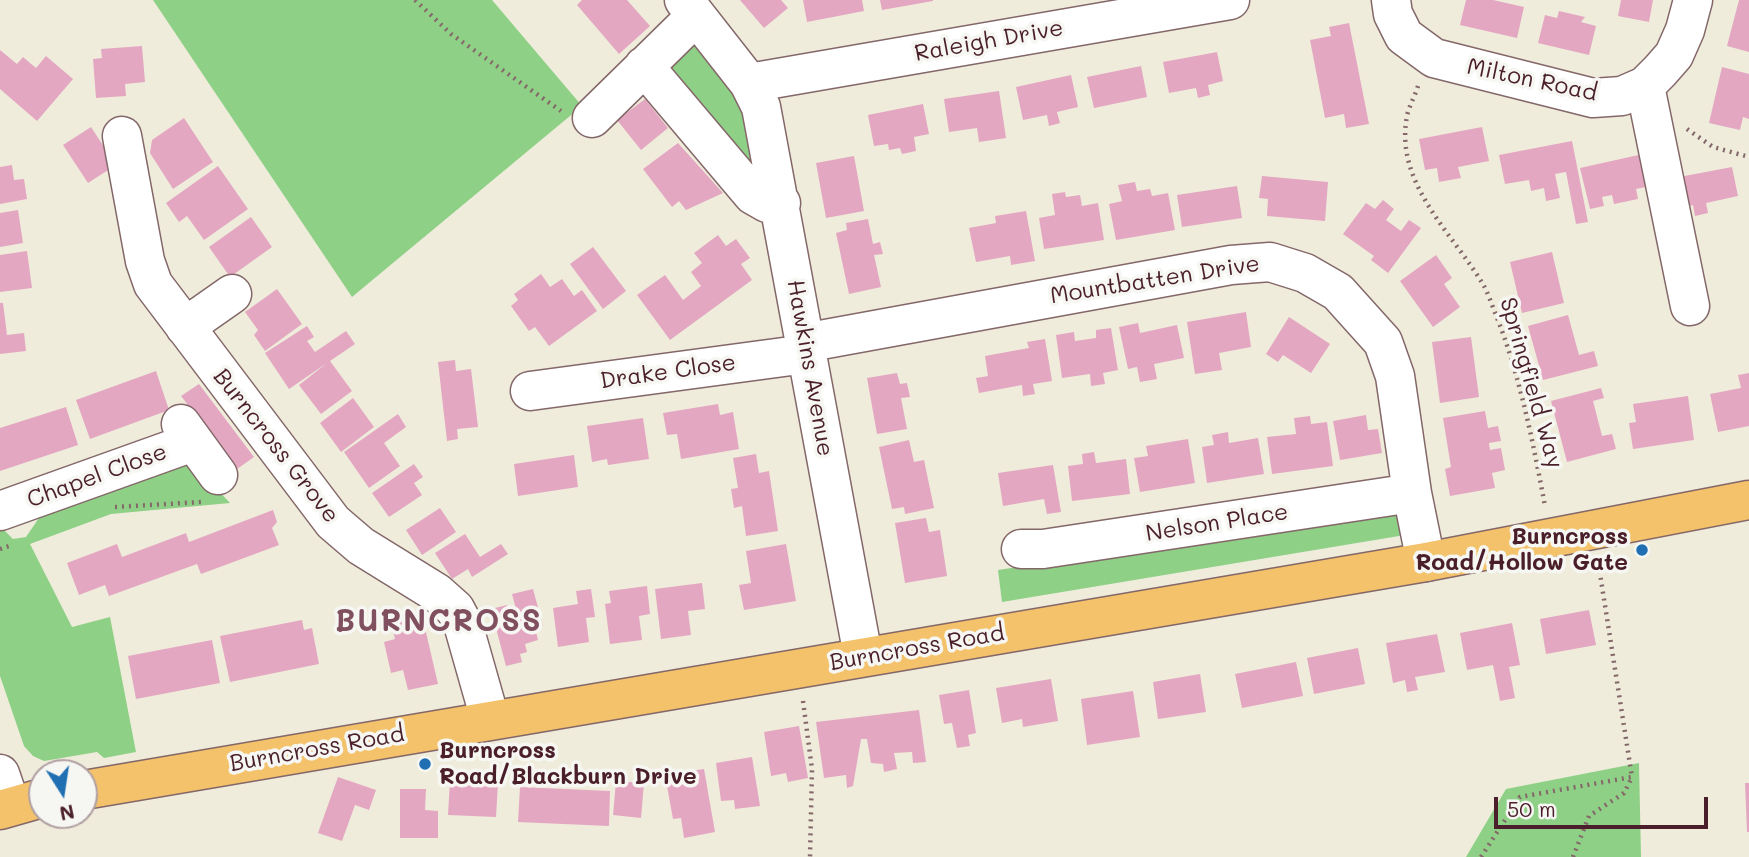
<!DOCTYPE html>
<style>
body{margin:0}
#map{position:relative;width:1749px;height:857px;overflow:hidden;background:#efecdb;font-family:Mali,sans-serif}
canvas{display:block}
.north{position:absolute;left:28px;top:759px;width:70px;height:70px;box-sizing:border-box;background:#f6f6f2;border:2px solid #b1a0a2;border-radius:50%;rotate:168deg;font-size:19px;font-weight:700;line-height:28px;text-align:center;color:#4a1f2b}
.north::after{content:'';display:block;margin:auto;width:24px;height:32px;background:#1f6fb2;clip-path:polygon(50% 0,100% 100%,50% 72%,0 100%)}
.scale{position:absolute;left:1494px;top:797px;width:214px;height:32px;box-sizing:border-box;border:4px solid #4a1f2b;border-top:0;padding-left:9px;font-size:21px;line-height:24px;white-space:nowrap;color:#4a1f2b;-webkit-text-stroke:5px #f6f6f2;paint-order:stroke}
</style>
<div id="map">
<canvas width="1749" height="857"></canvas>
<div class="north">N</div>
<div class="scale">50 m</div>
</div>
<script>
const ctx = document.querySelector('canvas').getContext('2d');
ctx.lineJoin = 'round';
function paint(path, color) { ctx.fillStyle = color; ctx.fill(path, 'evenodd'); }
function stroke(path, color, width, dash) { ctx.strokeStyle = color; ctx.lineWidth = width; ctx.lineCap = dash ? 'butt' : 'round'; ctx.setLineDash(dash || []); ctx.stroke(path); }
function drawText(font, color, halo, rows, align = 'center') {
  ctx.font = font + ' Mali,sans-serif'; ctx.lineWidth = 7; ctx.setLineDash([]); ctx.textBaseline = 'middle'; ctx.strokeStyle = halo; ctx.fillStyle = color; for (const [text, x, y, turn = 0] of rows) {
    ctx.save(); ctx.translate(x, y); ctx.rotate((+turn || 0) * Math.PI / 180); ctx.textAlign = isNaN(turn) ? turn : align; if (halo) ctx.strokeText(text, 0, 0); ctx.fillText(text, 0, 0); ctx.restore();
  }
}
paint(new Path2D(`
 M153,0H492L582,106L352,297Z
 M696,33L736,84L758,164L753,180L658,69Z
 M192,462L230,503L111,514L30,544L72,627L110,617L136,752L104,758L97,752L44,761L33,756L24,746L0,676V526L13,539L26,537L43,512Z
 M1388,511L1396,512L1405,535L1002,602L998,570Z
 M1639,763L1641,857H1466L1506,789Z`), '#8fd087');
paint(new Path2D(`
 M582,0H627L650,26L619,54L577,5Z
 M740,0H781L788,8L764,28Z
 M803,0H862L864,11L807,22Z
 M880,0H933V1L882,10Z
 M1466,0H1493L1524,7L1517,38L1460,25Z
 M1621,0H1653L1649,22L1618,16Z
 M1739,0H1749V52L1727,46Z
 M1559,11L1585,17L1581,22L1596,26L1589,55L1538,43L1545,15L1557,18Z
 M1349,23L1369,124L1346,128L1344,114L1325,118L1310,40L1331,36L1329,27Z
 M142,46L145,82L125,84L126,96L96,98L93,59L102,58L101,49Z
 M0,50L17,64L23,57L36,68L46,56L73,79L37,121L0,89Z
 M1217,52L1223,81L1208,85L1210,95L1198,98L1196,88L1169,93L1163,62Z
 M1141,66L1147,97L1094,108L1087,77Z
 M1722,67L1749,74V119L1743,117L1740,130L1709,123Z
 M1071,75L1078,107L1057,112L1060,123L1049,126L1047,115L1023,120L1016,87Z
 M999,91L1006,138L979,142L977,128L949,132L944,99Z
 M645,99L668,128L641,150L617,120Z
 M923,104L929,134L914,137L916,151L902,154L900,148L889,150L888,144L874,146L868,115Z
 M184,118L213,162L173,189L150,153L152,140Z
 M91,127L116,165L88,183L63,145Z
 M1482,127L1489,161L1458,167L1461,178L1439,182L1437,168L1425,170L1419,139Z
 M1572,141L1588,222L1576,224L1566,172L1555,174L1560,198L1546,201L1544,188L1531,191L1529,180L1505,184L1499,155Z
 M678,143L723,193L686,210L679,201L672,207L643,169Z
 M1643,154L1650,186L1636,189L1638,199L1614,204L1612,195L1602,197L1604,206L1590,209L1580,168Z
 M854,156L864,211L826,218L816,163Z
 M12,165L14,180L24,179L27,199L0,204V167Z
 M218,166L248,209L204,240L187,216L179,222L166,203Z
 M1732,167L1738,196L1706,203L1708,213L1695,216L1693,205L1680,208L1674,178Z
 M1262,176L1328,182L1325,221L1267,216L1268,199L1259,198Z
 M1135,182L1137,191L1150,189L1152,196L1168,193L1175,230L1116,240L1109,204L1122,201L1118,185Z
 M1237,186L1242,218L1182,227L1177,195Z
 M1065,192L1066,197L1080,195L1082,206L1098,203L1104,240L1044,249L1039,218L1055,215L1052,194Z
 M1383,200L1394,209L1386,220L1401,231L1409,220L1421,228L1388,273L1371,260L1374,256L1343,234L1366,203L1375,209Z
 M18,210L23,243L0,247V213Z
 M1026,211L1035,261L1011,265L1010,256L976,262L969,228L996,223L995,216Z
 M251,217L272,247L230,277L209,247Z
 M868,219L873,244L880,242L883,254L874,255L881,287L849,294L836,233L847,230L846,223Z
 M718,235L726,246L736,239L750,258L741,264L752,280L670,340L637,295L665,275L683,300L701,286L691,272L702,263L694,253Z
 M593,247L626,291L603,309L570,264Z
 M27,251L32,288L0,292V255Z
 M1552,252L1564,303L1522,313L1510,262Z
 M1436,255L1452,278L1444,284L1460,307L1433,327L1400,281Z
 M541,274L550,287L562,279L574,296L582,290L597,311L549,346L535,327L529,331L511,306L518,300L514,294Z
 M277,289L302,324L265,351L254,335L258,330L245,312Z
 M0,303H3L7,335L24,333L26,351L0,354Z
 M1246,312L1251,347L1219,353L1222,370L1195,374L1187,322Z
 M1568,315L1579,355L1594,351L1598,366L1543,380L1528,326Z
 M1289,317L1330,344L1311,373L1283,355L1278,362L1266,354Z
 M1138,323L1140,333L1177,325L1184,358L1154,364L1157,379L1140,382L1137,367L1128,369L1119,327Z
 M307,326L314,337L307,341L315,352L346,331L355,344L330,361L352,391L321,414L299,385L327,363L289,389L265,353Z
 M1111,328L1118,370L1103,373L1105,384L1091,386L1090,374L1062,378L1056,335L1074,332L1075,341L1096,338V330Z
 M1471,337L1479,397L1440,403L1432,342Z
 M1045,339L1052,381L1033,384L1035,394L1023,396L1022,385L979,393L976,378L988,376L985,356L1029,348L1027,342Z
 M455,360L456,371L471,369L478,427L457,429L458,439L447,441L438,362Z
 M156,371L169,410L90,439L76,400Z
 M897,373L900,384L907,383L910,397L901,398L907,429L877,434L867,378Z
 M1749,373V426L1718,432L1710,394L1741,388L1738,375Z
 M199,384L254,457L237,469L181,396Z
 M1601,388L1604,398L1593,401L1602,436L1612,434L1616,449L1567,462L1551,401Z
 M1688,396L1694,440L1633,449L1629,423L1636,422L1633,404Z
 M353,398L374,427L341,452L320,423Z
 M718,404L720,415L733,412L739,449L681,459L677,434L667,435L663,413Z
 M66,407L78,445L0,471V428Z
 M1485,411L1488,428L1498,426L1501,441L1489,443L1490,450L1501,448L1505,470L1492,473L1495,488L1450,496L1445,469L1451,467L1443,418Z
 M398,414L406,427L384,443L400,466L369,488L344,452Z
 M1366,415L1368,430L1378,429L1382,453L1340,460L1333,421Z
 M1310,416L1311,424L1327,422L1333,466L1272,474L1267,437L1296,434L1294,418Z
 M643,418L649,459L608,465L607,459L592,462L587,426Z
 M1228,432L1229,443L1258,438L1264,474L1207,483L1202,447L1214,445L1212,435Z
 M1188,439L1195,483L1140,492L1134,458L1148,456L1146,446Z
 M909,440L914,462L924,460L934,508L905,514L904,507L892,509L879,447Z
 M1094,452L1096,463L1126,459L1130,494L1072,501L1068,466L1083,464L1082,454Z
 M756,454L759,473L769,471L778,531L746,536L742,506L734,508L731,489L738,488L733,458Z
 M574,455L578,487L518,496L514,464Z
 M414,464L423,477L414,483L422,495L389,517L372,493Z
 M1053,465L1061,512L1047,514L1044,499L1003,506L998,473Z
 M440,508L456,532L422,555L406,530Z
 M273,510L277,522L272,528L279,545L201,574L197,564L109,596L105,585L79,595L67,563L117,544L122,557L186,533L189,542Z
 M926,518L929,532L940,530L947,576L905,583L895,523Z
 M465,534L480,557L501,544L508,554L472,577L468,569L452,579L435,553Z
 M786,544L796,601L744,610L739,585L751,583L746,551Z
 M702,583L705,609L688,611L691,635L661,639L655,589Z
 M647,586L650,614L639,616L642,640L610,644L605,604L611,603L609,591Z
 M533,589L543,626L535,628L538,640L525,644L527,652L520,654L522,662L506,666L491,609L507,605L508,611L516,609L512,594Z
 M591,589L595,617L586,618L589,642L558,647L553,608L578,604L576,591Z
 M1589,610L1596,645L1546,654L1540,619Z
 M422,615L438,684L408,690L403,670L391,673L384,642L395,639L391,621Z
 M302,620L304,630L312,628L319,664L230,682L220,636Z
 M1512,623L1520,665L1509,667L1515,698L1500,701L1493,665L1467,670L1460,633Z
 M1437,634L1445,672L1415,677L1418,690L1407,692L1405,680L1393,683L1386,643Z
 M212,640L220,683L136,699L128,656Z
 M1358,648L1365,684L1314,694L1307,658Z
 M1296,662L1303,696L1242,708L1235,674Z
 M1200,674L1206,712L1158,719L1153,682Z
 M1051,679L1058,721L1023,727L1022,719L1002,723L996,688Z
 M969,690L976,733L968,735L970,746L957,748L952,723L944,724L939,695Z
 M1133,691L1140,737L1087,745L1081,699Z
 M919,710L926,762L913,763L912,752L894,753L897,769L884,772L883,764L871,763L867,739H861L853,786L847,788L846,775L824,778L816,722Z
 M799,726L808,778L788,782L786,773L771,776L764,732Z
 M752,757L760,806L735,809L734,800L721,801L716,763Z
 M704,769L715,832L684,838L681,818L673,819L665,775Z
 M338,777L376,790L369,810L355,805L342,841L318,833Z
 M450,781L498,783L496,817L448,815Z
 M616,781L644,783L641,818L613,815Z
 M1745,783H1749V832H1747Z
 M520,787L610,791L609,826L518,822Z
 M400,789H426L425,810L438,811V838H400Z`), '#e4a7c2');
const minor = new Path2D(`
 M684,0L749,83L761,107L863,656
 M1391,0L1393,14L1404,36L1434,58L1593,98L1622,96L1645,86L1660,71L1674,55L1685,30L1693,0
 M644,66L753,195L767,203H781
 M749,83L1230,0
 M1645,86L1690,306
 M592,118L696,16
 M122,136L145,261L153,284L333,522L361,546L437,593L455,609L463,624L490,719
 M185,327L232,294
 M804,343L1231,265L1270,262L1305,273L1338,292L1383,342L1395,376L1412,493L1426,562
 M530,391L806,354
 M181,424L218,475
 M0,511L193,442
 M1021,549H1043L1412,493
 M0,774L11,806`);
const major = new Path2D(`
 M84,790L1426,562L1749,500
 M0,810L42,798`);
stroke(minor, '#846769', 41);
stroke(major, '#846769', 41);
stroke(new Path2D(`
 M415,0L451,34L561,111
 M1418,86C1415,96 1409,106 1407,116C1394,184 1453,233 1484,286C1489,295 1492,306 1496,315C1520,376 1533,442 1545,506
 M1687,129L1713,147L1749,157
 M115,507L201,502
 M0,549L12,545
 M803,701L812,769L810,857
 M1481,857L1520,797L1632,777L1598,561
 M1573,857L1589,816L1624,793L1632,777`), '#846769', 4.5, [2, 5]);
stroke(minor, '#fff', 38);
stroke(major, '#f3c26a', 38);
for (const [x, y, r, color] of [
 [1642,550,7,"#1f6fb2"],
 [425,764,7,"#1f6fb2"]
]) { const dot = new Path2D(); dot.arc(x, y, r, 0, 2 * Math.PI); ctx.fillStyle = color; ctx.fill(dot); stroke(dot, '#f6f6f2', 2.5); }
drawText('23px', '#4a1f2b', '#f6f6f2', [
 ["Raleigh Drive",989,41,-10],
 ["Milton Road",1532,80,12],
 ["Mountbatten Drive",1155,280,-9],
 ["Hawkins Avenue",810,368,80],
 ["Drake Close",668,372,-8],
 ["Springfield Way",1531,383,74],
 ["Burncross Grove",276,446,52],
 ["Chapel Close",97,476,-20],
 ["Nelson Place",1217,523,-9],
 ["Burncross Road",917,648,-10],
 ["Burncross Road",317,749,-10]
]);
drawText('bold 23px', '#4a1f2b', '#f6f6f2', [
 ["Burncross",1628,537],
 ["Road/Hollow Gate",1628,563],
 ["Burncross",439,751,"left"],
 ["Road/Blackburn Drive",439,777,"left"]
], 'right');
ctx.letterSpacing = '2px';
drawText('bold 30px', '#804f60', '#f6f6f2', [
 ["BURNCROSS",439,622]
]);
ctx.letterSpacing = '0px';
</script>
